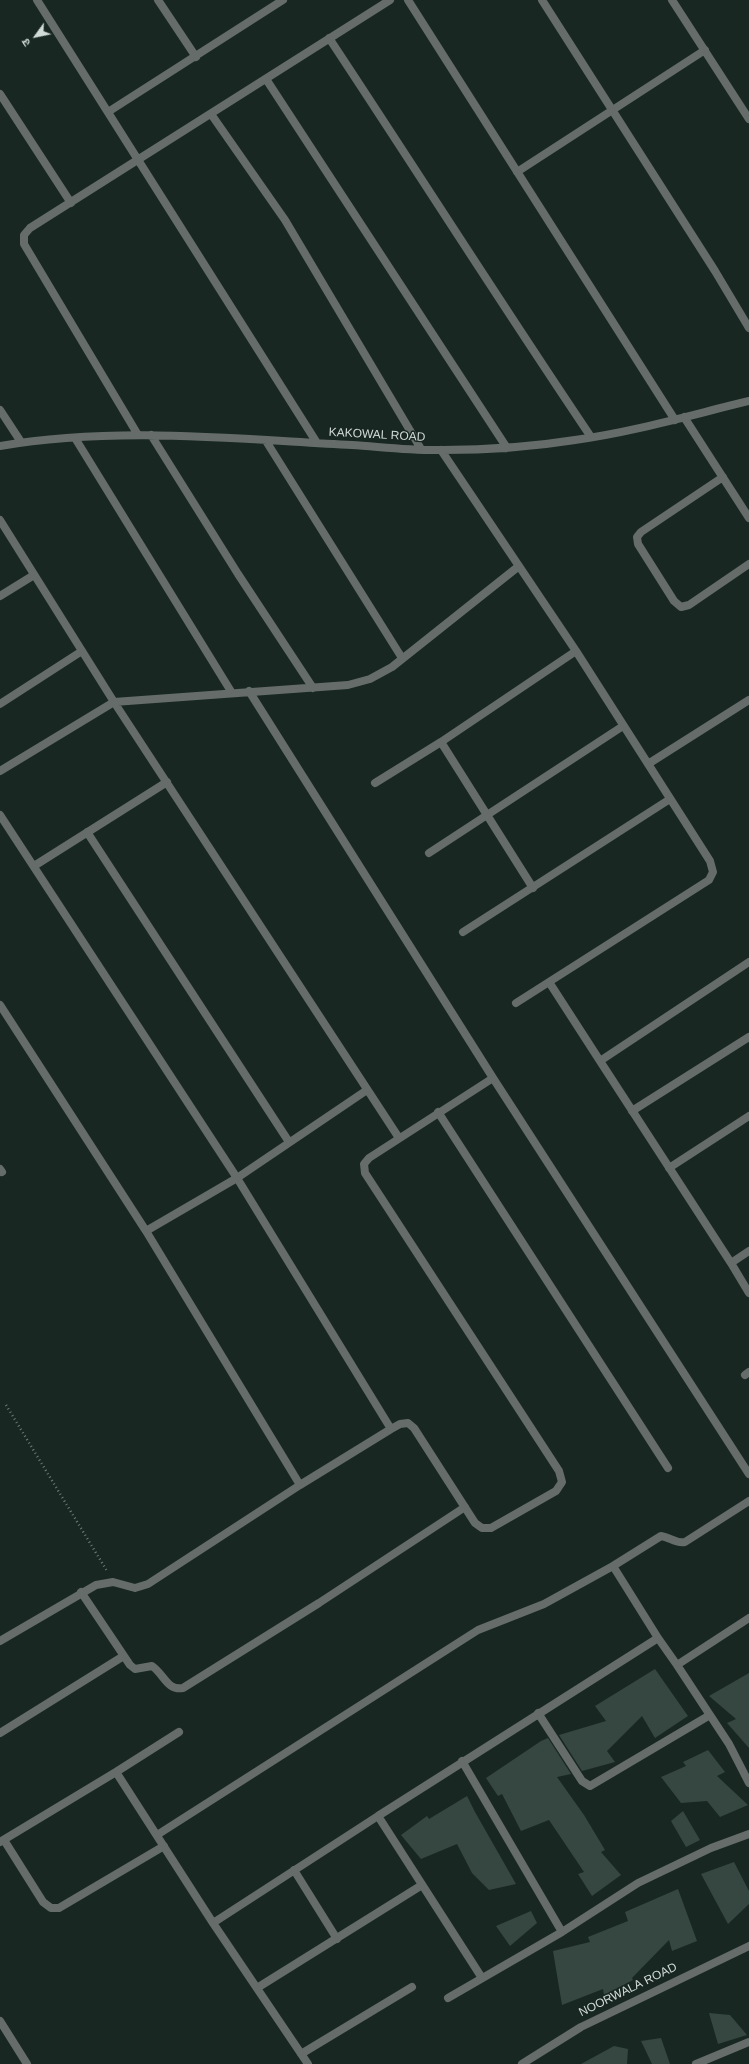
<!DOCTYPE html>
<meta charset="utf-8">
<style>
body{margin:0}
#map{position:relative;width:749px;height:2064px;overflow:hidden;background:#182722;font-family:Helvetica,"Noto Sans Devanagari",sans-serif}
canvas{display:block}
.north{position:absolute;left:16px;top:16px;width:40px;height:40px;-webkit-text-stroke:3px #182722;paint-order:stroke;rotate:237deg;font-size:11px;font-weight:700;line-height:16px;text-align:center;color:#d1dbd7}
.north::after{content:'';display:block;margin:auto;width:14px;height:18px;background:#d1dbd7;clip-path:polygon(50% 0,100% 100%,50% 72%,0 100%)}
</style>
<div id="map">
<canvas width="749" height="2064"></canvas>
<div class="north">उ</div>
</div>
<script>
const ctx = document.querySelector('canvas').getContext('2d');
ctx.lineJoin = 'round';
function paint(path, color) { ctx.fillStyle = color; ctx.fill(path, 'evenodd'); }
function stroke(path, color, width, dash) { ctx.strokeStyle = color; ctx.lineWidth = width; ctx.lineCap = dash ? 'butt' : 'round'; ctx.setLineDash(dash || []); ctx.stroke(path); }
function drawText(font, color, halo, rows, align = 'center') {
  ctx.font = font + ' Helvetica,sans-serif'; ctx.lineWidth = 3; ctx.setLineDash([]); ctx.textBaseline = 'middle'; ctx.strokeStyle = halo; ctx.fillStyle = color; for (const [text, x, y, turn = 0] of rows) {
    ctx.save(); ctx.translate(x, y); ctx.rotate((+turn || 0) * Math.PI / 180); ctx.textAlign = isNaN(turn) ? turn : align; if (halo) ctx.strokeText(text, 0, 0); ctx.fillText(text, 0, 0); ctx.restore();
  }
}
paint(new Path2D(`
 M655,1669L688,1716L655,1738L642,1716L607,1751L615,1762L582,1771L559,1735L606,1721L595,1706Z
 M749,1673V1748L727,1723L736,1719L709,1696Z
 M548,1738L571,1774L557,1777L584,1815L605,1850L601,1852L621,1875L592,1896L578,1874L584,1872L549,1820L521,1831L502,1794L498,1796L486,1778L541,1741Z
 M708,1750L725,1772L717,1776L748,1805L720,1817L707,1801L681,1803L661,1777L686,1766L683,1762Z
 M467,1796L475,1812L516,1884L489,1890L472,1873L457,1844L421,1859L401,1835L427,1816L429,1819Z
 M683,1811L700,1840L686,1847L671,1821Z
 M734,1862L749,1891V1904L728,1924L701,1874Z
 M678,1889L697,1941L672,1951L669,1940L632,1978L633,1980L604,1995L603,1989L562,2005L553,1951L590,1942L588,1937L628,1921L625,1912Z
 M531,1911L537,1923L510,1946L496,1926Z
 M709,2013L730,2015L747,2035L718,2044Z
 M661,2038L670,2064H652L641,2041Z
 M614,2046L628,2049L627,2064H581Z`), '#364640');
stroke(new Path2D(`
 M6,1405L107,1571`), '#6e7b77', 2.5, [1, 3]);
stroke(new Path2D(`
 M37,0L317,443
 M158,0L196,57
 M408,0L675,420
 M542,0L715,271L749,328
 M672,0L749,119
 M329,38C417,171 502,305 591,437
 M266,79L507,448
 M0,94L71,203
 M108,112L283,0
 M211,114L285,220L421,449
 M517,172L705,50
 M0,410L21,442
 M684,417L749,518
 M138,435L24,244V235L30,228L390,0
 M151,435L238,574L313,688
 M75,438L232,693
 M266,441L402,658
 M0,446C116,426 235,439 352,445C382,447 413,451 443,450C487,450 531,447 575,440C634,432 691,415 749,401
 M441,450L576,651L710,861L713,872L709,880L516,1003
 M723,477L641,532L637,537L638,544L674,601L681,607L689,605L749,564
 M0,520L114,702L399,1138
 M0,596L34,575
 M249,691L493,1078
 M0,704L82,651
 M441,742L533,888
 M648,764L749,700
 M0,771L114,702L348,685L370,679L392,667L519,566
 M375,783L441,742L576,651
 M0,815L237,1178L391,1429L300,1485L148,1584L135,1588L113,1582L96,1585L0,1641
 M87,832L289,1142
 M429,853L623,726
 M34,866L167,782
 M463,932L670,799
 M749,962L600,1061L731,1263L749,1251
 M549,982L600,1061
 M0,1005L146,1231L300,1485
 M632,1111L749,1037
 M438,1112L668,1468
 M669,1168L749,1116
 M0,1169L2,1172
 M146,1231L237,1178L367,1090
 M731,1263L749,1293
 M745,1375L749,1372
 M391,1429L400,1424L408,1423L414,1428L475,1523L482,1528H491L556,1491L562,1482L559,1471L365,1173L364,1164L369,1158L493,1078L749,1474
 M81,1592L130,1665L135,1669L152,1666C164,1674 167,1691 183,1688L319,1603L465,1507
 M749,1618L677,1665L729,1744L749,1783
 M677,1665L658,1638L613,1566L661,1536C670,1537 675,1544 685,1542L749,1501
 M538,1713L582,1781L590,1786L710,1715
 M0,1733L122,1657
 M462,1761L562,1932
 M116,1772L213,1923L378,1816L482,1978
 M378,1816L658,1638
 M157,1835L478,1630L544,1604L613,1566
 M4,1840L43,1902L51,1908H59L164,1846
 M0,1842L116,1772L179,1732
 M294,1870L337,1939
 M213,1923L308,2064
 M257,1988L422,1885
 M448,1998L562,1932L638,1883L711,1848L749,1834
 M0,2021L27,2064
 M301,2054L412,1987
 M696,2064L749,2042`), '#656c6a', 8);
stroke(new Path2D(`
 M522,2064L581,2027L749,1946`), '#656c6a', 8);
drawText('12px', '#d1dbd7', '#182722', [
 ["KAKOWAL ROAD",377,435,3],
 ["NOORWALA ROAD",628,1990,-26]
]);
</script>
